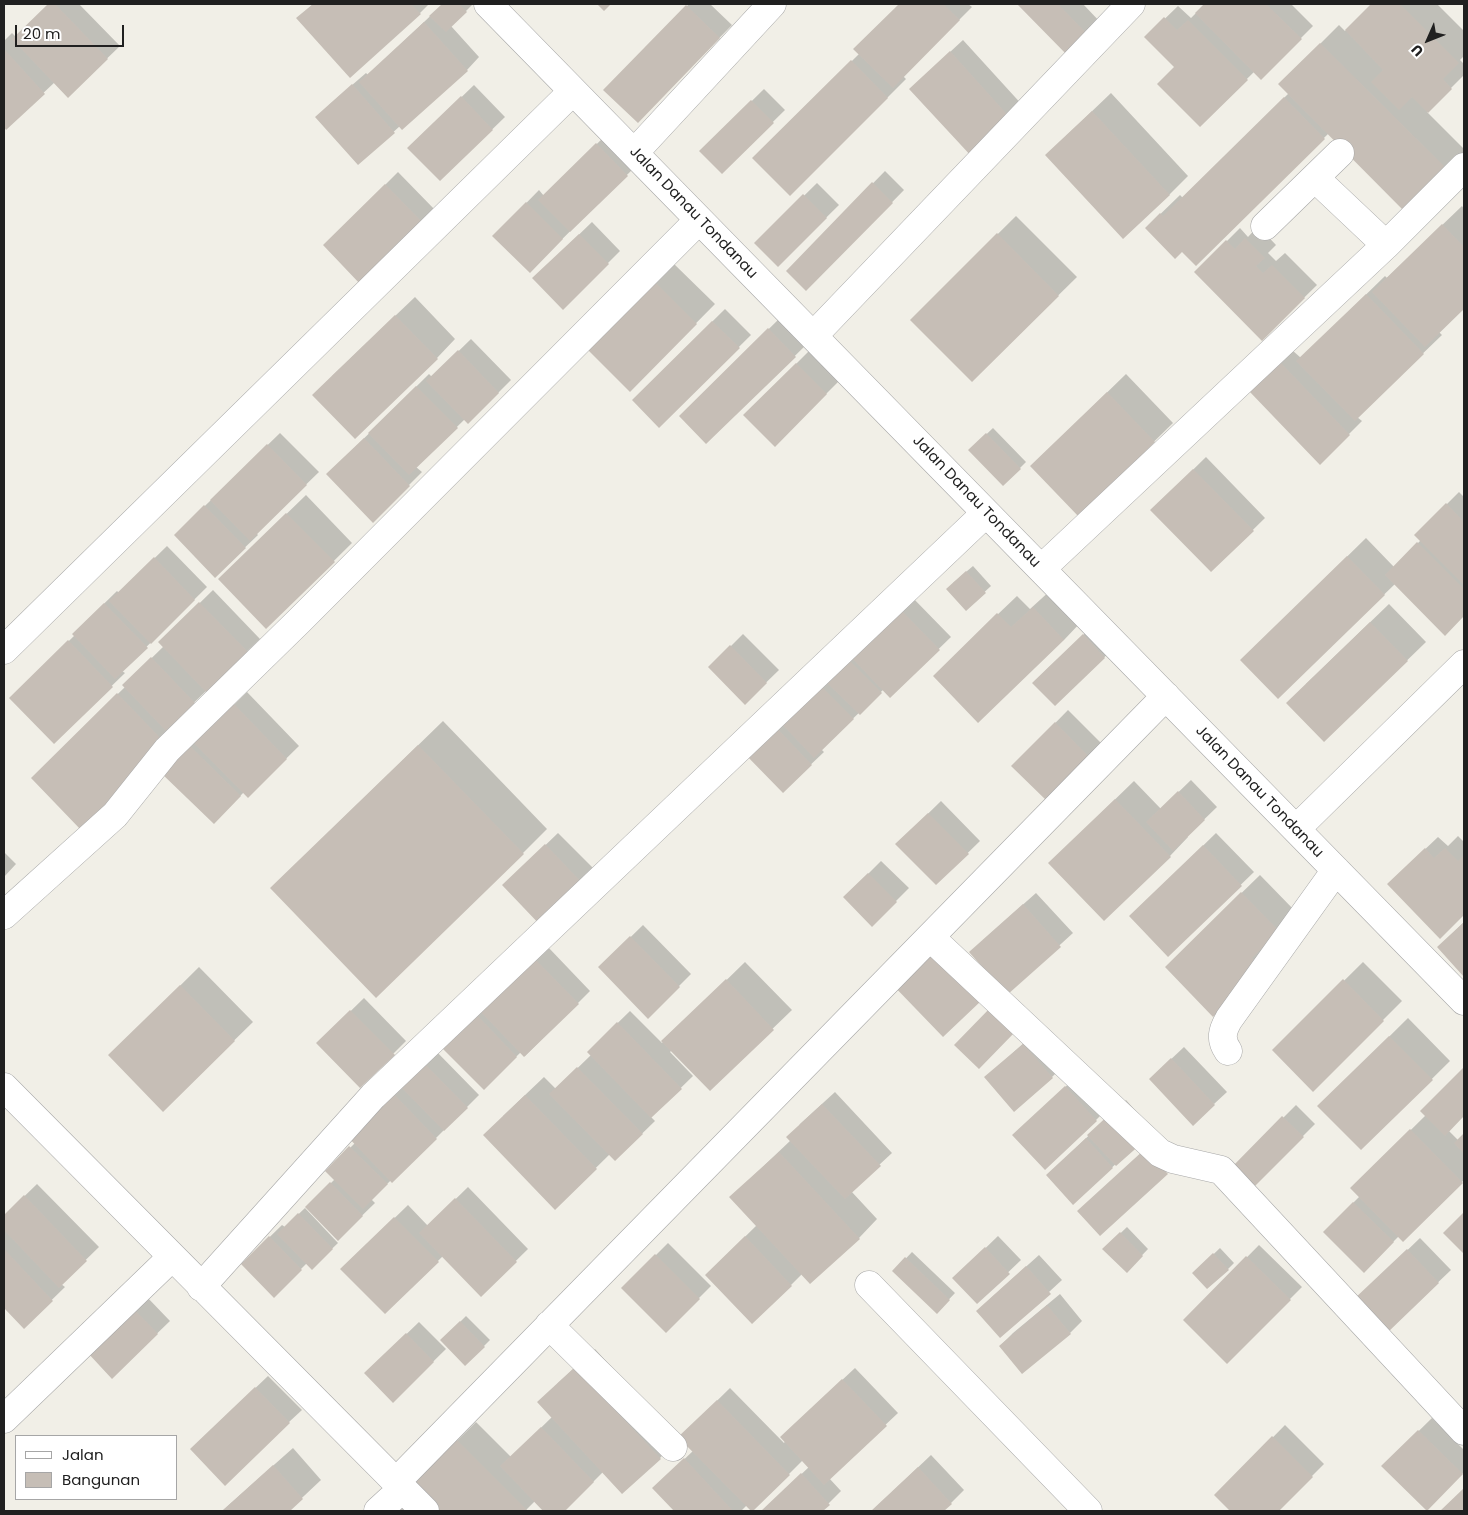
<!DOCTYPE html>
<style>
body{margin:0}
#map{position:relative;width:1468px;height:1515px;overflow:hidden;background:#f1efe7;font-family:Poppins,sans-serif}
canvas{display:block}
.frame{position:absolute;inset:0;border:5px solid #202020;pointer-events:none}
.legend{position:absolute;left:15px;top:1435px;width:162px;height:65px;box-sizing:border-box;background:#fff;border:1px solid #a6a6a6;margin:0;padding:6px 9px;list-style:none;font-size:15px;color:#202020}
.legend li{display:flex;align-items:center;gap:10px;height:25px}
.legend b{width:25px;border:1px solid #a6a6a6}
.north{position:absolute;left:1403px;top:15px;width:50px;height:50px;-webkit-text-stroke:4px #fff;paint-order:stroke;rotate:226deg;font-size:14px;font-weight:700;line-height:20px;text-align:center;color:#202020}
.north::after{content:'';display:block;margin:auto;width:18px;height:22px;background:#202020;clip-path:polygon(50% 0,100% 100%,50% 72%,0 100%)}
.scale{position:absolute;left:15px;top:25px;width:109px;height:22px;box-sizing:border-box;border:2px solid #202020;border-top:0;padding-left:6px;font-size:15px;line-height:18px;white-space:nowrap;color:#202020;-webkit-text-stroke:4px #fff;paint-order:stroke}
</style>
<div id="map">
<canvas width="1468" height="1515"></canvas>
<div class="frame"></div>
<ul class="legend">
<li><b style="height:6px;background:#fff"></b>Jalan</li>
<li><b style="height:14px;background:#c6beb6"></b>Bangunan</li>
</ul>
<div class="north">U</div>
<div class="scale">20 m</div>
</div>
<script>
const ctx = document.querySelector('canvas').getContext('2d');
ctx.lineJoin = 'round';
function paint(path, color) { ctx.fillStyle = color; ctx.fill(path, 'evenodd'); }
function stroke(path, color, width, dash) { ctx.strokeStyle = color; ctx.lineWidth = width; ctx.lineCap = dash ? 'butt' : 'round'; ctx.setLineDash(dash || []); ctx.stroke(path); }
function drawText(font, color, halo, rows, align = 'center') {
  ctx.font = font + ' Poppins,sans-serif'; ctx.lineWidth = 4; ctx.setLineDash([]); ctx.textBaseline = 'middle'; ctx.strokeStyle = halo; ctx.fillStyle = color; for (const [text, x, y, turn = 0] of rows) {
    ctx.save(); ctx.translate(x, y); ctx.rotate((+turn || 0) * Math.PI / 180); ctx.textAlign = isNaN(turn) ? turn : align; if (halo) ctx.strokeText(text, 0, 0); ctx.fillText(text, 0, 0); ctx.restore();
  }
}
paint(new Path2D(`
 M50,4H79L120,46L68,96L55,82L6,128L4,126V41L12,33L16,37Z
 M313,4H429L420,13L298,19Z
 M443,4H470L472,5L451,26L479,57L467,70L400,126L358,164L329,105L366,73L368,75Z
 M689,4H710L732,25L638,121L605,90Z
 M901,4H968L972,7L903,76L906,79L790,195L754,158L859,54L855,49Z
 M1019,4H1083L1102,24L1070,57Z
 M1205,4H1291L1313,26L1261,78L1255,71L1200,125L1176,67L1146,37L1178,6L1191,18Z
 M1373,4H1437L1464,31V56L1460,60L1464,64V75L1427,112L1464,149V152L1405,210L1329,133L1196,264L1182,250L1146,228L1180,195L1183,198L1289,93L1280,84L1339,25L1345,31Z
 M963,40L1025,108L1012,120L923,77Z
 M474,85L505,117L440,180L409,148Z
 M764,89L785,110L722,172L701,151Z
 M1111,93L1188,176L1169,195L1065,137Z
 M609,132L639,163L530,271L494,236L539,190L544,196Z
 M885,171L904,190L806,290L787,271Z
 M398,172L436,211L423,223L325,245Z
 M817,183L839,205L778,265L756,243Z
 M1462,206L1464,209V307L1439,332L1442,335L1357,417L1362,421L1320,463L1250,391L1292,350L1301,358L1385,276L1387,278Z
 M1016,216L1077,277L972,380L911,320Z
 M592,222L620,251L563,308L534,278Z
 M1258,226L1276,245L1268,253L1276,261L1285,253L1317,285L1262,339L1196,272L1240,228L1248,237Z
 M673,263L715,304L630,390L587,348Z
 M415,297L455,339L437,358L332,376Z
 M725,309L751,335L659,426L633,400Z
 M781,317L807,344L706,443L680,416Z
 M471,339L511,380L468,423L465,419L416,467L422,472L373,521L328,474L429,374L432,377Z
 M809,351L839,381L775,445L745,415Z
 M1126,374L1173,423L1079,515L1050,448Z
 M993,428L1026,462L1003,485L970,450Z
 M280,433L319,472L256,533L258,535L215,576L175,535Z
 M1206,457L1265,518L1211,571L1152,510Z
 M1459,492L1464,497V615L1445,634L1395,584L1278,697L1261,641L1366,538L1394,567L1421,540L1416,535Z
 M306,495L352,543L266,628L238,561Z
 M167,546L207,587L122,671L125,673L54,742L23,686L75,635L73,634L117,591L119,593Z
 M973,566L991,586L966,609L953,583Z
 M1052,589L1082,621L1064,640L953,657L1017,596L1030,609Z
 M213,590L260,639L178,718L186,727L167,745L51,759L125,687L124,685L164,646L160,642Z
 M911,596L951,637L890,696L884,689L821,749L824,752L783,791L744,752Z
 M1389,604L1426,642L1324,741L1306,684Z
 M1096,623L1117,645L1055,705L1046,670Z
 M743,634L779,670L745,703L710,667Z
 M247,692L299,746L248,796L244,792L214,823L162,772L201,733L203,735Z
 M1068,710L1103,745L1048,801L1013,766Z
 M443,721L547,829L523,853L296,864Z
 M1191,780L1217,807L1187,836L1188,837L1170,856L1104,919L1069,844L1134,781L1161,809Z
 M941,801L980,841L936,884L897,844Z
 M558,833L598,873L543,926L504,885Z
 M1216,833L1254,872L1168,955L1131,916Z
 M1458,836L1464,842V913L1440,937L1401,872L1438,837L1448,846Z
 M4,852L16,864L4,877Z
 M881,861L909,888L872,925L845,897Z
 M1260,875L1296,912L1280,949L1213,1015L1185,948Z
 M1036,893L1073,933L1007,993L983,940Z
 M1464,922V975L1439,947Z
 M643,925L691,974L648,1017L600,967Z
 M548,947L590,991L525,1056L521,1052L484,1088L442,1046Z
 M745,962L792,1010L710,1089L672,1050L670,1052L693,1076L651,1117L655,1121L615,1160L610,1154L555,1208L503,1116L544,1077L556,1089L591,1055L588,1052L630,1011L662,1043Z
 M1363,962L1402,1001L1313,1090L1274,1050Z
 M199,967L253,1022L163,1110L110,1055Z
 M364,998L406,1041L360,1087L318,1043Z
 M1408,1018L1450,1061L1361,1149L1319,1106Z
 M1036,1032L1064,1065L1052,1077L985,1078Z
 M1184,1047L1227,1092L1214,1104L1150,1079Z
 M434,1049L479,1095L436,1138L371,1199L375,1203L338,1239L307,1207L335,1179L327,1171L355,1143L346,1134Z
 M1464,1069V1115L1448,1130L1458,1140L1464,1134V1180L1403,1240L1399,1236L1364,1271L1324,1232L1360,1196L1352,1188L1426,1115L1422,1111Z
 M1078,1075L1108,1108L1096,1120L1027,1123Z
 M835,1092L892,1153L851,1191L877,1219L859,1238L802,1274L791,1285L706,1275L757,1225L731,1197L791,1140L800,1124Z
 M1126,1100L1153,1130L1073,1203L1060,1163Z
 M1296,1105L1315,1124L1252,1187L1233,1168Z
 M37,1184L99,1247L61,1284L65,1287L24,1327L4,1306V1216Z
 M468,1187L528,1249L481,1295L443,1256L385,1313L342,1269L408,1205L428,1226Z
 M305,1208L338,1243L312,1268L307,1263L274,1296L242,1264L282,1225L285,1227Z
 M1127,1227L1148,1249L1127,1271L1104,1249Z
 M998,1236L1021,1260L977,1302L967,1266Z
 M1420,1238L1451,1270L1386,1332L1368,1288Z
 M668,1243L711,1286L666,1331L623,1288Z
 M1259,1245L1302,1287L1227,1362L1185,1320Z
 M1220,1248L1234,1263L1228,1269L1194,1273Z
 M912,1252L955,1293L937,1312L894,1271Z
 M1039,1255L1062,1280L1000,1337L990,1299Z
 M1060,1294L1082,1321L1070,1333L1000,1346L1013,1333Z
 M146,1296L170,1321L112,1377L88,1352Z
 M466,1316L490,1340L466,1364L442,1340Z
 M419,1322L446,1349L393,1401L366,1373Z
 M595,1349L678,1439L660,1458L603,1472L564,1511H545L535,1501L525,1511H388L409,1488L476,1422L511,1457L552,1417L557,1384Z
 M855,1368L898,1413L829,1478L841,1491L821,1511H762L809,1467L803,1460L752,1511L747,1505L741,1511H676L654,1488L694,1450L680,1437L730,1388L784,1443L794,1425Z
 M268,1376L302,1410L289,1422L204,1437Z
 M1432,1418L1464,1450V1472L1427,1509L1383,1466Z
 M1285,1425L1324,1464L1277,1511H1232L1216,1495Z
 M293,1448L321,1480L288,1511H222Z
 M931,1455L964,1490L951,1503L942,1511H872Z`), '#0003');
paint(new Path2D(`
 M48,4H55L108,59L68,98L12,39Z
 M313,4H411L421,14L350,78L296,18Z
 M442,4H459L467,12L446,32L429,16Z
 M597,4H611L604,11Z
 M899,4H943L960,20L893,88L853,49Z
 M1017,4H1058L1091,38L1070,58Z
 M1204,4H1266L1302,39L1261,80L1195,13Z
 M1371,4H1400L1459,63L1443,79L1452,89L1428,113L1412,97L1399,110L1371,82L1383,70L1345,30Z
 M686,5L720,38L638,123L603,90Z
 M1164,17L1177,30L1188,20L1248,80L1200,127L1157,84L1174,67L1144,37Z
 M424,22L468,71L402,130L359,82Z
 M1320,43L1448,170L1405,212L1278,84Z
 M4,49L45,94L6,130L4,127Z
 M950,51L1013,121L973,158L909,89Z
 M851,60L888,98L790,196L752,158Z
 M352,84L395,133L358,165L315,117Z
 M461,96L493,130L440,181L407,148Z
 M1284,97L1325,139L1196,266L1182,252L1175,259L1145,228L1160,213L1163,216Z
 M751,100L774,123L722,174L699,151Z
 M1092,111L1170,195L1123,239L1045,155Z
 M596,143L628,176L570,232L538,200Z
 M872,182L893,203L806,291L786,271Z
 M385,184L424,224L361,285L323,245Z
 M803,194L827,218L778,267L754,243Z
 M526,202L563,239L530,273L492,236Z
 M1442,224L1464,247V309L1425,347L1372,292Z
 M997,233L1059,296L972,382L910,320Z
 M579,234L609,264L563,310L532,278Z
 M1245,238L1265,258L1256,266L1263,273L1272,265L1305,298L1262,341L1194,272L1226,240L1235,249Z
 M653,280L697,324L630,392L586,348Z
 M1366,294L1424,354L1355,421L1296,361Z
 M395,315L438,359L355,439L312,395Z
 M712,321L740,348L659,428L632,400Z
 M768,328L796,357L706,444L679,416Z
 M458,350L499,393L468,424L426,381Z
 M1279,361L1350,435L1320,465L1249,391Z
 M796,363L827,394L775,447L743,415Z
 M416,386L458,428L409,475L368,433Z
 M1107,392L1155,442L1079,517L1030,466Z
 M986,433L1021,469L1003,486L968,450Z
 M364,438L410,486L373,523L326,474Z
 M267,444L307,485L250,541L210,500Z
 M1193,469L1254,531L1211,572L1150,510Z
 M1446,503L1464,522V585L1414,535Z
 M204,505L246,548L215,578L174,535Z
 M286,513L335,562L266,629L218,579Z
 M1417,542L1464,589V616L1445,636L1385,575Z
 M1347,556L1385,595L1278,699L1240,660Z
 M154,557L195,600L151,644L109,601Z
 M966,571L986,593L966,611L946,589Z
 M199,602L249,653L207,693L158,642Z
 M104,603L148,648L115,679L72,634Z
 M898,607L940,650L890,698L849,655Z
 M1033,607L1064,640L978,723L933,676L997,613L1011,627Z
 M1370,622L1408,661L1324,742L1286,703Z
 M1083,634L1105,658L1055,706L1032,683Z
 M68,640L113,687L54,744L9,698Z
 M730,645L767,683L745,705L708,667Z
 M151,657L195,703L166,731L122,685Z
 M849,660L882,693L860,715L826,682Z
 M816,681L854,719L814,758L777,719Z
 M117,693L168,746L81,830L31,778Z
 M234,704L287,759L248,798L194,743Z
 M1055,722L1091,759L1048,802L1011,766Z
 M772,723L812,765L783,793L743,752Z
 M188,744L241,796L214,824L160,772Z
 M418,745L524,854L376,998L270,888Z
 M1178,791L1205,820L1173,851L1146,822Z
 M1115,799L1171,857L1104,921L1048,863Z
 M928,813L969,854L936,885L895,844Z
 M545,844L586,887L543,928L502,885Z
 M1203,845L1242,886L1168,957L1129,916Z
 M1425,848L1434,858L1445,848L1458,861L1464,855V915L1440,939L1387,884Z
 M868,873L897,902L872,927L843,897Z
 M1241,892L1279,931L1252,958L1262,969L1213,1017L1165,967Z
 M1023,904L1061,947L1007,995L969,952Z
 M1464,922V977L1437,947Z
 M630,936L680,987L648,1019L598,967Z
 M926,944L981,1001L943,1037L888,980Z
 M535,959L579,1004L524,1057L480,1011Z
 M726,979L774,1030L710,1091L661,1041Z
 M1343,979L1384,1021L1313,1092L1272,1050Z
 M180,985L235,1041L163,1112L108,1055Z
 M990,1008L1015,1032L979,1069L954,1045Z
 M350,1010L395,1055L360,1088L316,1043Z
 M475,1013L517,1057L484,1090L440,1046Z
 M617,1022L682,1089L651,1118L587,1052Z
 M1389,1036L1433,1080L1361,1150L1317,1106Z
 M1023,1044L1053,1078L1014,1112L984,1077Z
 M1171,1058L1215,1105L1193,1126L1149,1079Z
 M421,1060L468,1108L444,1131L398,1084Z
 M577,1067L643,1134L615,1161L549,1094Z
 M1464,1067V1116L1445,1136L1420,1111Z
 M1065,1086L1097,1121L1045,1170L1012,1135Z
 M390,1090L437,1139L392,1183L345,1134Z
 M525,1095L597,1169L555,1210L483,1135Z
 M822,1104L881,1166L845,1199L786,1137Z
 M1113,1111L1142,1143L1116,1166L1087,1135Z
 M1282,1116L1304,1137L1252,1189L1231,1168Z
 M1410,1129L1463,1183L1403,1242L1350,1188Z
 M1464,1133V1154L1454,1143Z
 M1086,1138L1113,1168L1073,1205L1046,1175Z
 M349,1146L388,1184L363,1209L325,1171Z
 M1145,1149L1168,1174L1100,1236L1077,1211Z
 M779,1152L860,1239L810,1284L729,1197Z
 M330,1182L363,1216L338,1241L305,1207Z
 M24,1195L87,1261L59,1288L4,1230V1215Z
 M455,1198L517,1262L481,1297L419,1233Z
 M1353,1202L1394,1242L1364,1273L1323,1232Z
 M1464,1212V1254L1443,1233Z
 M298,1213L333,1249L312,1270L277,1234Z
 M394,1217L439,1262L385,1314L340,1269Z
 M1120,1232L1143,1256L1127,1273L1102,1249Z
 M269,1236L302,1270L274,1298L241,1264Z
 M745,1236L792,1286L752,1324L705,1275Z
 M985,1247L1010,1274L977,1304L952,1278Z
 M4,1249L53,1301L24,1329L4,1308Z
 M1407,1249L1439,1283L1386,1334L1353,1300Z
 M1213,1253L1229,1270L1207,1289L1192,1273Z
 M655,1254L700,1299L666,1333L621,1288Z
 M1246,1256L1291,1300L1227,1364L1183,1320Z
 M905,1257L950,1300L937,1314L892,1271Z
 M1026,1266L1051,1294L1000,1338L976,1311Z
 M1047,1305L1071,1334L1022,1374L999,1346Z
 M133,1308L158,1334L112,1379L87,1352Z
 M460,1321L485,1347L465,1366L440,1340Z
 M406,1333L434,1362L393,1403L364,1373Z
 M575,1367L661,1459L622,1494L537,1402Z
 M842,1379L887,1426L824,1485L780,1437Z
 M255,1387L290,1423L225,1486L190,1449Z
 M717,1400L790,1475L753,1511H751L678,1437Z
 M541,1427L594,1482L565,1511H543L500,1466Z
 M1418,1430L1463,1474L1427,1511L1381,1466Z
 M1272,1436L1313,1477L1279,1511H1230L1214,1495Z
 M456,1439L528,1511H430L407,1489Z
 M684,1458L733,1511H674L652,1488Z
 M273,1465L303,1499L290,1511H222Z
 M918,1467L952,1504L944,1511H871Z
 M801,1473L830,1505L823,1511H761Z
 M1464,1488V1511H1440Z`), '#c6beb6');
const minor = new Path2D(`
 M488,4L1464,1001
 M634,153L772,4
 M1315,178L1386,245
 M1265,226L1340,153
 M813,336L1131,4
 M1041,569L1386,245L1464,167
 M4,650L573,91
 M1296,829L1464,664
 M4,915L115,815L167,750L299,621L699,220
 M930,937L1160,1153L1173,1159L1221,1170L1464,1431
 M1228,1051C1220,1039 1222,1031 1229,1019L1336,870
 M4,1087L425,1511
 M869,1285L1088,1511
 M201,1287L373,1096L986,513
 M549,1325L673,1447
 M4,1419L172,1257
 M396,1482L1166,696
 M378,1511L402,1489`);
stroke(minor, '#a7a7a7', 29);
stroke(minor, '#fff', 28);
drawText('15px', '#202020', '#fff', [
 ["Jalan Danau Tondanau",693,213,46],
 ["Jalan Danau Tondanau",976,502,46],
 ["Jalan Danau Tondanau",1259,792,46]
]);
</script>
